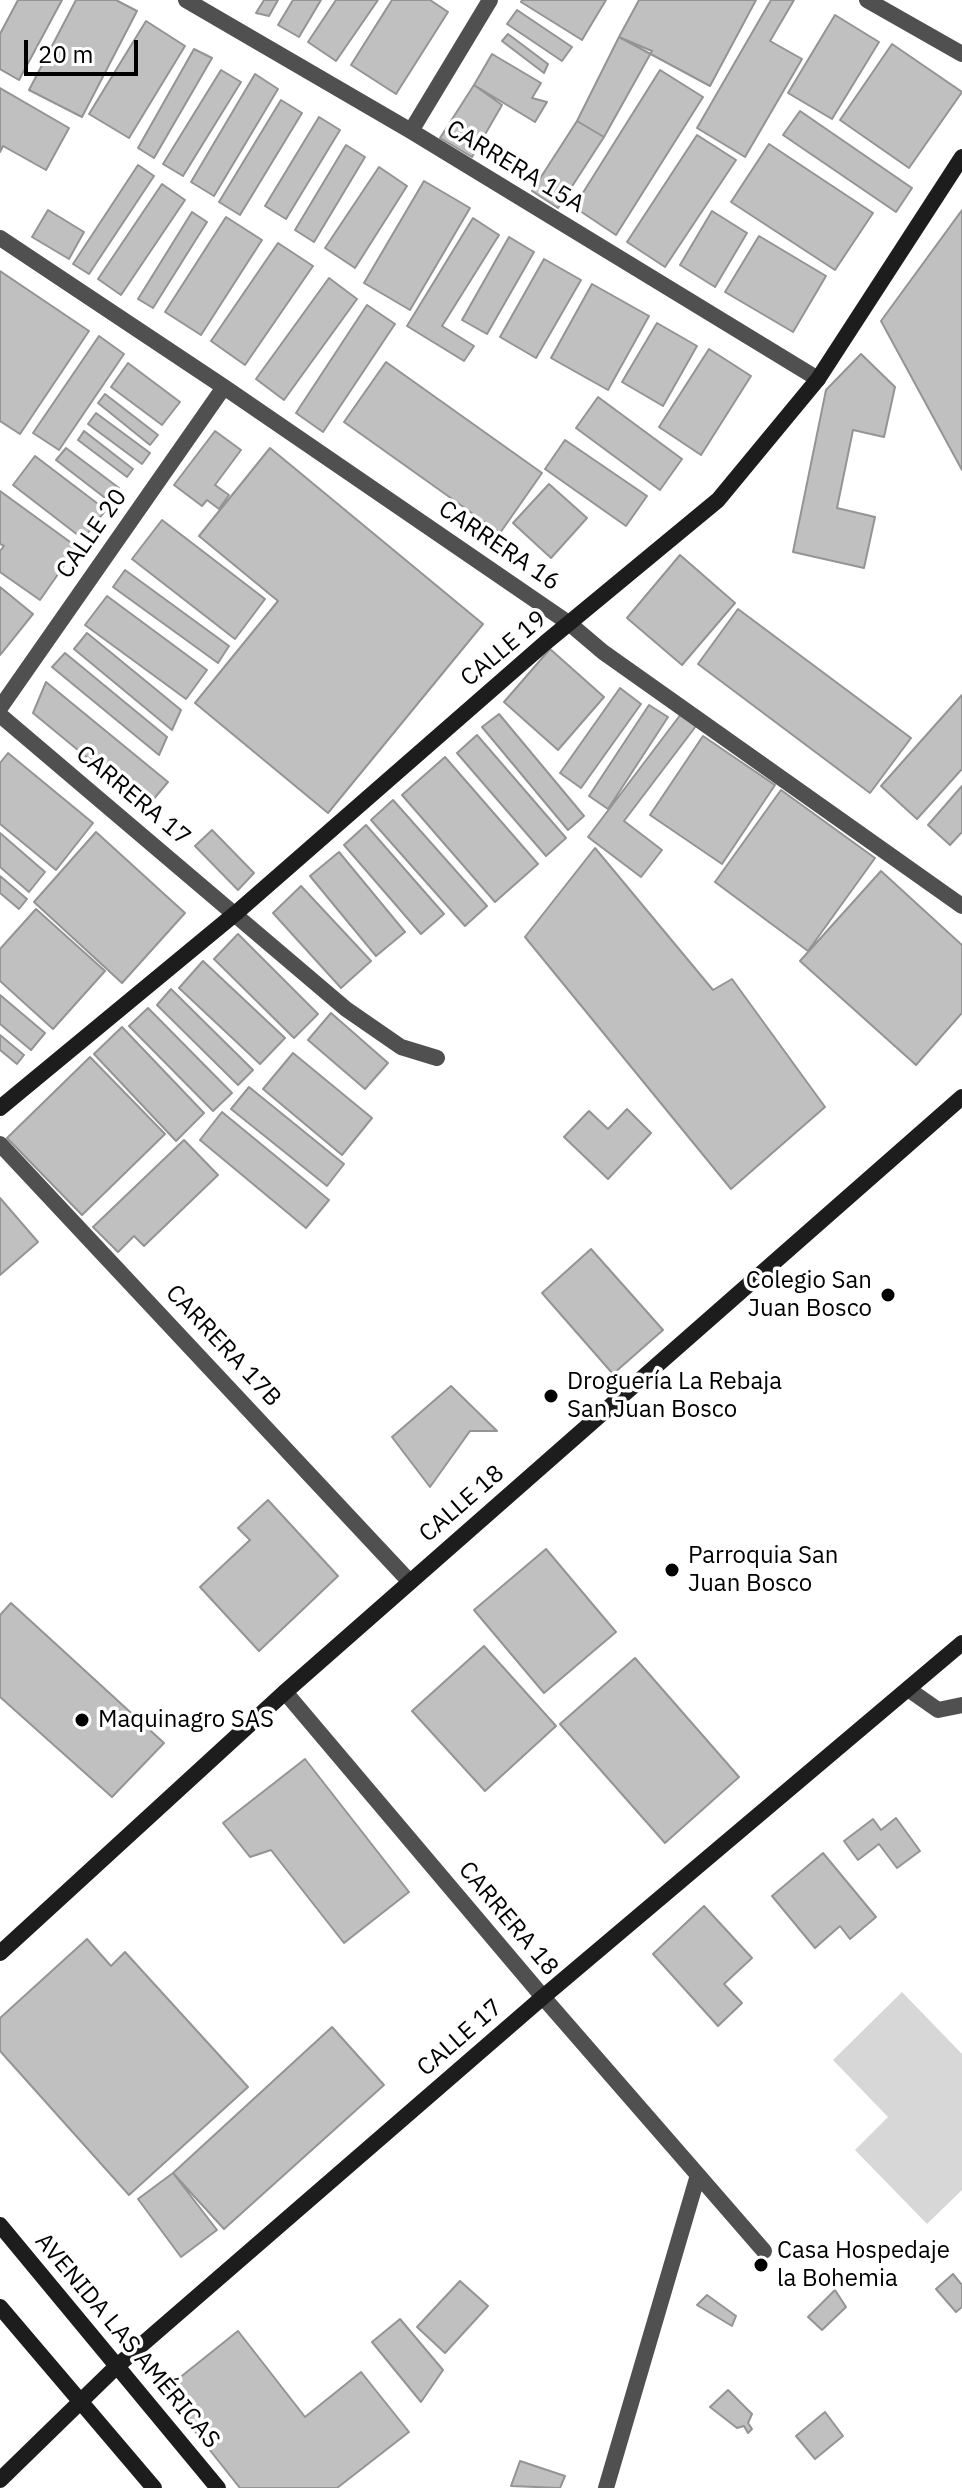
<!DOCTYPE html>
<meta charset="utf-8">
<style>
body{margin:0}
#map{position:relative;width:962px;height:2488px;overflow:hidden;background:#fff;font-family:"IBM Plex Sans",sans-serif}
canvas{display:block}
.scale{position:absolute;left:24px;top:40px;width:114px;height:36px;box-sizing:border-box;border:4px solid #000;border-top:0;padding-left:10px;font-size:24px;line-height:28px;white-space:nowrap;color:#000;-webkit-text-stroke:6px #fff;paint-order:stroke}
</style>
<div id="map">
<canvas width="962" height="2488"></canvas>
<div class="scale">20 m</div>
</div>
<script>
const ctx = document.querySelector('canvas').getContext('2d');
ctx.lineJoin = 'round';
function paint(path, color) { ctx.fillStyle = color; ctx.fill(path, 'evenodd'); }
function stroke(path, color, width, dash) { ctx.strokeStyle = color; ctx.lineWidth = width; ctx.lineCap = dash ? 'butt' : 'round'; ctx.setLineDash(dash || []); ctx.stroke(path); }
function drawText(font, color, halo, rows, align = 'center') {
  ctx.font = font + ' "IBM Plex Sans",sans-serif'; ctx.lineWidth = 7; ctx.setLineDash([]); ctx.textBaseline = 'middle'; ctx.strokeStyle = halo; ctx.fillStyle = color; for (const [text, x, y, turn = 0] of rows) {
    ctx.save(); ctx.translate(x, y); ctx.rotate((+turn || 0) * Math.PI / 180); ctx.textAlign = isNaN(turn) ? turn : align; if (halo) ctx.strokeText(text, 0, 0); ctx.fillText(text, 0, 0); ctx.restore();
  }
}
paint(new Path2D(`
 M902,1992L962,2054V2190L927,2224L855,2150L888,2117L833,2060Z`), '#d7d7d7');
const building = new Path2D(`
 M18,0H62L19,80L0,69V34Z
 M76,0H116L137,11L82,117L29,90Z
 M264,0H278L269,16L256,13Z
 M293,0H321L299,37L278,25Z
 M336,0H378L336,61L308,42Z
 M392,0H430L448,12L396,94L351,65Z
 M522,0H606L582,40L521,2Z
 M639,0H756L710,86L619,37Z
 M771,0H794L770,41L802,59L745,157L697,128Z
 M517,10L572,47L562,61L507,24Z
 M835,15L879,42L832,119L788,93Z
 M146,21L185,46L129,138L89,114Z
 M508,34L548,64L544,73L502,41Z
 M619,37L652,51L604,137L577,121Z
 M892,44L962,92L909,168L840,120Z
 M194,49L212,58L154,158L138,148Z
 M492,54L541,83L532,98L547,102L535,122L474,85Z
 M221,70L241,82L183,176L163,164Z
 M660,70L703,97L616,235L574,207Z
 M255,74L278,89L214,196L191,182Z
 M474,85L502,105L472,157L440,138Z
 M0,88L69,128L46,170L3,146L0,152Z
 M281,100L302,113L240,215L219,202Z
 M800,111L912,188L896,212L783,135Z
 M319,117L340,130L286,219L265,206Z
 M577,121L604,137L558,208L532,191Z
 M697,135L736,160L665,267L627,242Z
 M769,144L873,213L835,270L731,202Z
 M346,145L365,157L314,242L295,230Z
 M138,165L154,176L89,274L73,264Z
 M379,167L407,186L355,268L325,248Z
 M424,181L470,208L410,310L364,283Z
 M162,184L185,200L121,295L98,279Z
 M48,210L84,232L69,259L32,237Z
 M962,210V470L881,321Z
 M712,211L747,233L715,287L680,265Z
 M192,212L207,222L153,308L138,299Z
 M226,217L262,240L201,335L165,312Z
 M473,218L499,235L442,326L474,346L464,361L407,326Z
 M759,236L826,276L793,332L725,292Z
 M509,237L534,252L487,334L462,320Z
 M278,243L313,266L245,365L211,341Z
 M544,259L581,280L536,358L500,337Z
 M0,271L89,331L20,434L0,421Z
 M329,278L357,299L284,400L256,379Z
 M592,284L649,316L608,390L551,358Z
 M367,305L395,324L323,432L296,413Z
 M657,323L697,346L663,406L622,382Z
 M99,336L124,354L59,450L33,433Z
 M709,349L751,376L701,455L659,427Z
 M861,354L895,387L884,437L853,430L837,508L875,517L864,568L793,552L826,390Z
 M386,362L542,473L500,533L344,422Z
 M128,363L180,402L162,425L111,387Z
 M105,394L158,435L150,445L98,403Z
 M598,397L682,459L660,490L576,428Z
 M96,413L150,453L142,464L88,424Z
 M84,431L133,469L127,477L78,440Z
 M215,431L241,450L215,485L229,495L219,509L207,500L202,506L174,485Z
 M565,440L647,496L626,526L545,469Z
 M66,448L119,488L109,501L56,460Z
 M270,448L483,624L328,813L195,703L278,601L199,536Z
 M35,456L106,510L83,539L13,485Z
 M549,484L587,518L551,558L513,523Z
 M0,491L77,547L40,600L0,572V551L4,546L0,544Z
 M162,520L265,599L235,639L132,559Z
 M680,555L735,603L682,665L627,618Z
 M125,570L229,646L218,663L113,587Z
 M0,587L33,614L0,655Z
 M107,596L207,670L186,699L85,625Z
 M738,609L911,738L870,793L698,664Z
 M87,633L181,710L172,730L74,649Z
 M550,649L604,697L558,750L504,702Z
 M65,653L167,737L159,755L52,667Z
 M46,682L168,782L147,807L33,713Z
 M620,688L641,704L581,788L560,773Z
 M962,695V769L917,819L881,786Z
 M649,705L668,717L608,809L589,796Z
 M499,714L584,816L568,830L482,727Z
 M681,714L696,726L624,821L662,850L641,877L588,837Z
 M477,735L566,838L546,856L457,753Z
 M703,736L775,785L722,864L650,815Z
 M8,753L93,823L56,870L0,824V763Z
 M445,757L538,864L495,902L402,795Z
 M962,786V832L950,845L928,825Z
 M781,790L875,858L808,951L715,882Z
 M393,800L487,906L465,926L371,820Z
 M366,825L444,914L421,934L344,845Z
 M212,830L254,873L238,890L195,846Z
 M96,832L185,913L122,983L34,902Z
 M0,833L45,872L29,892L0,867Z
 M595,848L713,990L732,979L825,1107L731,1189L525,937Z
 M339,852L405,932L376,956L310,876Z
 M881,871L962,945V1013L916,1065L800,961Z
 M0,876L27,899L19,909L0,893Z
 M301,886L371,961L341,988L273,913Z
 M36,909L105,971L53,1029L0,981V949Z
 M238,934L318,1014L294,1038L214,959Z
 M203,961L285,1038L260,1064L179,988Z
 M171,989L253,1070L238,1085L157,1005Z
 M0,995L45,1033L31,1050L0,1024Z
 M148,1008L232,1093L213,1111L129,1026Z
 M331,1013L388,1063L365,1089L308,1040Z
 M122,1027L204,1113L176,1141L94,1054Z
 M0,1035L24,1055L17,1064L0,1050Z
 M293,1053L372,1118L342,1155L263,1089Z
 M90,1057L165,1134L82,1215L7,1138Z
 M249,1087L344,1164L327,1186L231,1109Z
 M627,1109L651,1133L608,1179L564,1137L589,1111L608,1129Z
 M222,1112L329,1200L306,1228L200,1140Z
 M184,1140L218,1175L144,1246L134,1236L118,1252L93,1227Z
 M0,1198L38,1242L0,1275Z
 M591,1249L663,1330L613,1374L542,1293Z
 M451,1386L497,1431H470L430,1487L392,1437Z
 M268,1500L338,1576L259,1651L200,1587L250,1540L238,1528Z
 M546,1549L616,1632L544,1693L474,1610Z
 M11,1603L164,1743L112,1797L0,1697V1615Z
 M484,1646L556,1726L485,1791L412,1711Z
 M635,1658L739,1777L665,1843L560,1724Z
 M305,1759L409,1892L344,1943L271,1850L250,1857L223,1823Z
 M896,1818L920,1851L897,1868L879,1844L858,1860L844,1841L873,1819L881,1830Z
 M823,1853L876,1917L850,1939L840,1926L815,1948L772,1896Z
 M704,1906L752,1958L724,1984L742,2003L718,2026L653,1954Z
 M87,1939L111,1966L125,1952L248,2087L129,2195L0,2051V2018Z
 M332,2027L384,2085L224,2229L173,2173Z
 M173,2173L217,2230L181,2257L138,2199Z
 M953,2274L962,2285V2307L956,2312L936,2289Z
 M460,2281L488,2306L445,2353L417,2327Z
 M835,2290L846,2307L822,2330L808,2317Z
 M707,2295L736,2316L732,2326L697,2305Z
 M400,2319L443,2370L421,2402L372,2342Z
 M238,2331L305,2417L361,2372L409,2432L337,2488H240L163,2391Z
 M728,2390L752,2414L748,2423L752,2429L748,2433L744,2426L737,2428L710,2407Z
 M825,2412L843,2436L815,2459L796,2436Z
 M520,2461L565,2476L560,2488L511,2486Z`);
paint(building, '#c0c0c0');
stroke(building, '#949494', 2);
stroke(new Path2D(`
 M186,0L411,131L818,379
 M867,0L962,54
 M411,131L490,0
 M0,238L224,387L570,624L603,652L962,906
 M0,708L224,387
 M0,715L346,1009L401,1047L437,1058
 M0,1144L410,1582
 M908,1689L938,1710L962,1705
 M285,1692L543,1997L698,2175L606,2488
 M698,2175L764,2251`), '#505050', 16);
stroke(new Path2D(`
 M0,1108L236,913L545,643L718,500L818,379L962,157
 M0,1953L285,1692L962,1097
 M0,2225L218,2488
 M0,2307L154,2488
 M0,2480L116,2367L543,1997L962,1643`), '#1d1d1d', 16);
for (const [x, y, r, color] of [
 [888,1295,8,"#000"],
 [551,1396,8,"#000"],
 [672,1570,8,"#000"],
 [82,1720,8,"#000"],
 [761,2265,8,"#000"]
]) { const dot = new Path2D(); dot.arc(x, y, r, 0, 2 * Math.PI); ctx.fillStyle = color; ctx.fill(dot); stroke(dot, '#fff', 3); }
drawText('24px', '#000', '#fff', [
 ["CARRERA 15A",515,167,31],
 ["CALLE 20",92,534,-55],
 ["CARRERA 16",499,546,34],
 ["CALLE 19",504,649,-40],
 ["CARRERA 17",133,796,40],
 ["CARRERA 17B",223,1346,47],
 ["CALLE 18",462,1504,-41],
 ["CARRERA 18",508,1919,50],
 ["CALLE 17",460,2038,-41],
 ["AVENIDA LAS AMÉRICAS",127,2341,50]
]);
drawText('24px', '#000', '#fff', [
 ["Colegio San",872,1281,"right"],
 ["Juan Bosco",872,1309,"right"],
 ["Droguería La Rebaja",567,1382],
 ["San Juan Bosco",567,1410],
 ["Parroquia San",688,1556],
 ["Juan Bosco",688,1584],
 ["Maquinagro SAS",98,1720],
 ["Casa Hospedaje",777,2251],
 ["la Bohemia",777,2279]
], 'left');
</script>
